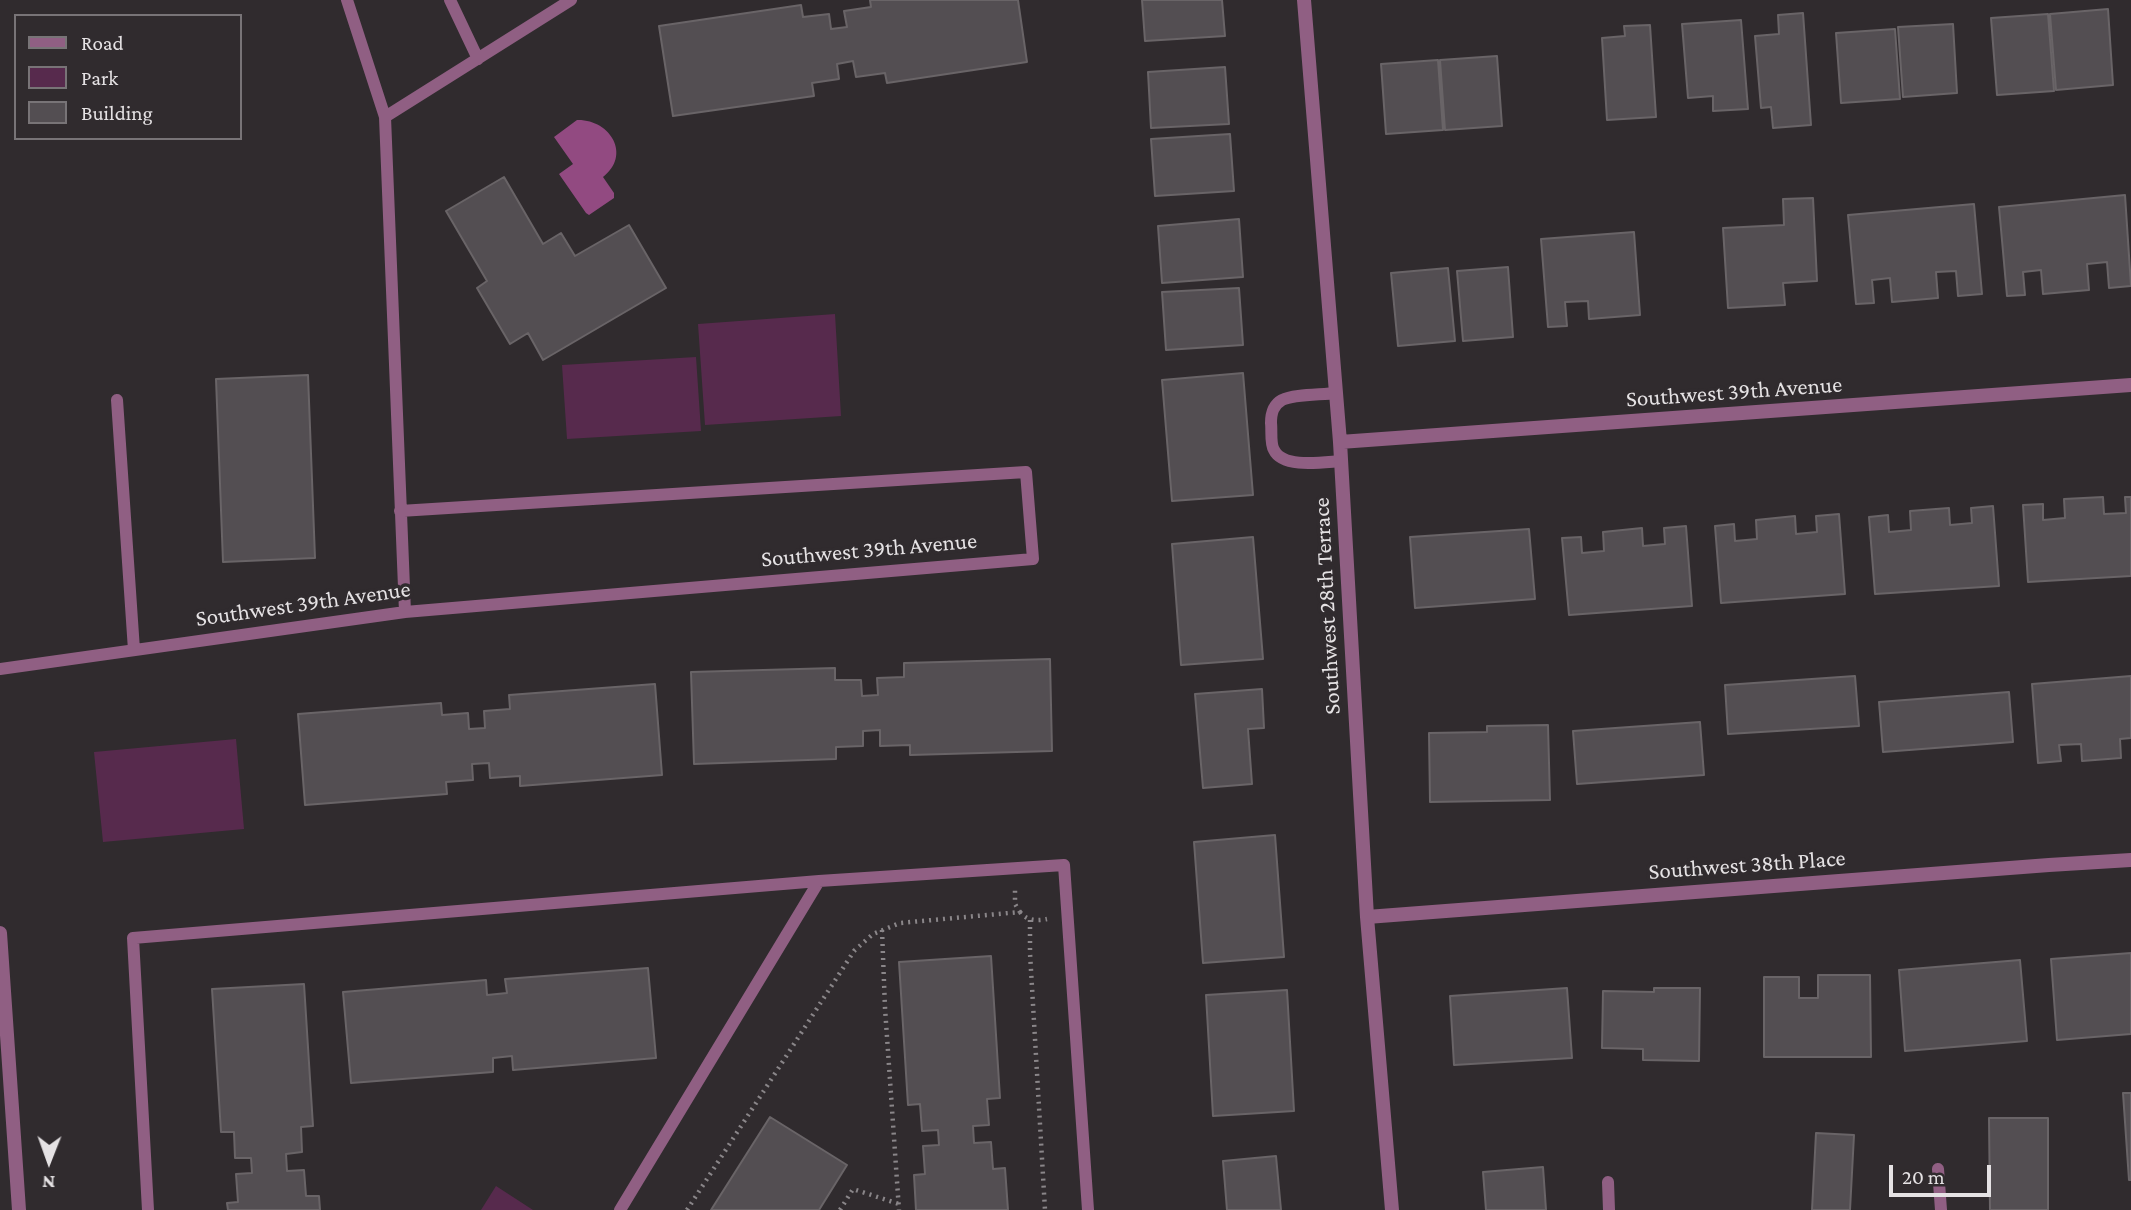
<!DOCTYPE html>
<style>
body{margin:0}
#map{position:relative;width:2131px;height:1210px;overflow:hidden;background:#302b2e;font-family:"Crimson Pro",serif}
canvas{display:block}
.legend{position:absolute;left:14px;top:14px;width:228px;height:126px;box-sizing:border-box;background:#302b2e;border:2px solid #787477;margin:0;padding:9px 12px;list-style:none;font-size:21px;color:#e5e2e4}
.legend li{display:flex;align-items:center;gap:14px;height:35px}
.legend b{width:35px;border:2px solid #787477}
.north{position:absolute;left:14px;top:1126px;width:70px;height:70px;-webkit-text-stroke:5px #302b2e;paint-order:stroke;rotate:181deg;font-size:19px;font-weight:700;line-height:28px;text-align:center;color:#e5e2e4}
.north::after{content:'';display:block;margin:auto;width:24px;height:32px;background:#e5e2e4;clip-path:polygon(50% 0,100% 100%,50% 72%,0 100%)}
.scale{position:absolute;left:1889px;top:1165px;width:102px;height:32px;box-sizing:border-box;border:4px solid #e5e2e4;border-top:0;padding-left:9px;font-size:21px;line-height:24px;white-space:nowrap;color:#e5e2e4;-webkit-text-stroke:5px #302b2e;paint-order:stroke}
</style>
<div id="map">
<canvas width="2131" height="1210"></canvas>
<ul class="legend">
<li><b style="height:9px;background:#905f83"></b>Road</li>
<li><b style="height:19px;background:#572a4d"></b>Park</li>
<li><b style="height:19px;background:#534e52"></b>Building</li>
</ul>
<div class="north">N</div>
<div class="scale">20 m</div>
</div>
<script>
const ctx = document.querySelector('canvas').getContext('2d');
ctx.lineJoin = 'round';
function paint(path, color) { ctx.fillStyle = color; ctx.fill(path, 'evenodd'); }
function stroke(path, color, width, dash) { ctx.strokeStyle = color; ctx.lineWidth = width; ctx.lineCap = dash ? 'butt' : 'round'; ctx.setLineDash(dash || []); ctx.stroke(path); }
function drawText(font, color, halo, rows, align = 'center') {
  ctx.font = font + ' "Crimson Pro",serif'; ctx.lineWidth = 7; ctx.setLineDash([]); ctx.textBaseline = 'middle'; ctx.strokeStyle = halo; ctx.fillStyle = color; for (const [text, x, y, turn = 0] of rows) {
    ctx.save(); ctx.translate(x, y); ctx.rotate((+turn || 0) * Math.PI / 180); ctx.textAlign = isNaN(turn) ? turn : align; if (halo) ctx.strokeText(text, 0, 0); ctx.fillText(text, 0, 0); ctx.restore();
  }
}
paint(new Path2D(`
 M835,314L841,416L705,425L698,324Z
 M696,357L701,431L567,439L562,365Z
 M236,739L244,829L103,842L94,752Z
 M496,1186L533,1210H481Z`), '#572a4d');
paint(new Path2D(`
 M577,120C610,119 632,155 603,177L614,193V198L589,215L586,213L559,174L573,164L554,137Z`), '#924a81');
const building = new Path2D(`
 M870,0H1018L1027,62L887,83L885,73L856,77L853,61L837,64L839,79L812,83L814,96L673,116L659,26L801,5L803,17L829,14L831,29L847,27L844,11L871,7Z
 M1142,0H1222L1225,36L1145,41Z
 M2108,9L2113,85L2056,90L2050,14Z
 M1803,13L1811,125L1773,128L1771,107L1761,108L1755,36L1779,34L1778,15Z
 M2048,14L2054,91L1997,95L1991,18Z
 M1741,20L1748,109L1713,111V96L1688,98L1682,24Z
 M1953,24L1957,93L1903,97L1898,27Z
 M1650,25L1656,117L1607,120L1602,38L1625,36L1624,26Z
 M1895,29L1900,99L1841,103L1836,33Z
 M1497,56L1502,126L1445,130L1440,60Z
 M1438,60L1443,130L1386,134L1381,64Z
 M1225,67L1229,124L1151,128L1148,72Z
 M1230,134L1234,191L1155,196L1151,139Z
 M504,177L543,244L561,233L575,256L629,225L666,288L543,360L528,333L510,344L477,288L487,281L446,211Z
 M2125,195L2131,286L2109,288L2107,262L2087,264L2089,290L2043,294L2041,270L2023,272L2025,295L2007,296L1999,207Z
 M1813,198L1817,281L1783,283L1785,305L1728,308L1723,228L1784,225L1783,199Z
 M1974,204L1982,294L1958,296L1956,271L1936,272L1938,298L1892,302L1890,278L1872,280L1874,303L1856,304L1848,215Z
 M1239,219L1243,277L1162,283L1158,226Z
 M1634,232L1640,315L1589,319L1588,301L1565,302L1567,326L1548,327L1541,239Z
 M1508,267L1513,337L1463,341L1457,271Z
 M1448,268L1455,341L1398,346L1391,273Z
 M1239,288L1243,345L1166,350L1162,292Z
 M1243,373L1253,495L1172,501L1162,380Z
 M308,375L315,558L223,562L216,379Z
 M2103,497L2104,514L2126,513L2125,497H2131V576L2028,582L2023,505L2043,504V520L2065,518L2064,499Z
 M1993,506L1999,586L1875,594L1869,517L1888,515L1889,532L1911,530L1910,511L1949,508L1950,525L1972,523L1971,508Z
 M1839,514L1845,594L1721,603L1715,526L1734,524L1735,541L1757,539L1756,520L1795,516L1796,534L1817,532L1816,516Z
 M1686,526L1692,606L1569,615L1562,538L1581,537L1582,553L1604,551L1603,532L1642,528L1643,546L1665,544L1664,528Z
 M1529,529L1535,599L1415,608L1410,537Z
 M1253,537L1263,659L1181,665L1172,544Z
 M1050,659L1052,751L910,755V745L880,746V730L863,731V746L836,747V759L694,764L691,672L835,668V680H861L862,696L878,695L877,678L904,677V663Z
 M1855,676L1859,726L1728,734L1725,685Z
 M2131,676V738L2120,739L2121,758L2082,761L2081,744L2059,745L2061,761L2038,763L2032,684Z
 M655,684L662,775L520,786V776L490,778L489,763L472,764L473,780L446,782L447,794L305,805L298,714L441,703L442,715L468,713L469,729L485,728L484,711L510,709L509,695Z
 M1262,689L1264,728L1248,729L1252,784L1203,788L1195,694Z
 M2009,692L2013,742L1883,752L1879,702Z
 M1700,722L1704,775L1577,784L1573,731Z
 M1548,725L1550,800L1430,802L1429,733L1487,732V726Z
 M1275,835L1284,957L1203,963L1194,842Z
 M2131,953V1034L2057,1040L2051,959Z
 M991,956L1000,1098L987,1099L989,1125L973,1126L974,1143L991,1142L993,1169L1005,1168L1008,1210H916L914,1175L925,1174L923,1146L939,1145L938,1130L922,1131L920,1104L908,1105L899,962Z
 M2020,960L2027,1041L1905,1051L1899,970Z
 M648,968L656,1058L513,1070L512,1056L493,1058V1072L351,1083L343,992L486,980L487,995L507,993L505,979Z
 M1818,975H1870L1871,1057H1764V977H1799V998H1818Z
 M304,984L313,1126L301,1127L302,1152L286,1154L287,1171L304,1170L306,1196H319L320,1210H228L227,1203L238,1202L236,1174L252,1173L251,1158H235L234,1132H221L212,989Z
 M1567,988L1572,1058L1454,1065L1450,996Z
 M1654,988H1700L1699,1061L1643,1060V1049L1602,1048L1603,991L1654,992Z
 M1287,990L1294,1111L1213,1116L1206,995Z
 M2123,1093H2131V1180H2129Z
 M770,1117L847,1165L819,1210H711Z
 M1989,1118H2048V1210H1990Z
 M1816,1133L1854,1135L1850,1210H1812Z
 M1276,1156L1281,1210H1227L1223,1161Z
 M1543,1167L1546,1210H1486L1483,1172Z`);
paint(building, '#534e52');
stroke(building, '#696467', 2);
stroke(new Path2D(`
 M1020,912C1027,921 1037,921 1047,919
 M1030,920V953L1045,1210
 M882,930L885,1008L899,1210
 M687,1210L854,951L873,934L900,923L1020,912L1015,904V890
 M840,1210L853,1189L899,1204`), '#8a8689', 4.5, [2, 5]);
stroke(new Path2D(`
 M347,0L385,117L405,612
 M450,0L478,59
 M385,117L571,0
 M1336,393C1321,395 1294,394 1282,400C1273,405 1271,413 1271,423C1272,431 1270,444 1274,450C1283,469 1324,462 1341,461
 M117,400L134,650
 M0,669L405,612L1033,559L1026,472L400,511
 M1938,1169L1941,1210
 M1608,1182L1609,1210
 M148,1210L133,938L819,881L1064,865L1088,1210
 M620,1210L819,881`), '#905f83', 12);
stroke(new Path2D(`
 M1304,0L1340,442L1367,917L1392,1210
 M1340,442L2131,385
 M1367,917L2049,865L2131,860`), '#905f83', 14);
stroke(new Path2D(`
 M0,933L19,1210`), '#905f83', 14);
drawText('23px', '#e5e2e4', '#302b2e', [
 ["Southwest 39th Avenue",1734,392,-4],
 ["Southwest 39th Avenue",869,550,-5],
 ["Southwest 39th Avenue",303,604,-8],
 ["Southwest 28th Terrace",1327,606,-93],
 ["Southwest 38th Place",1747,865,-4]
]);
</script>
